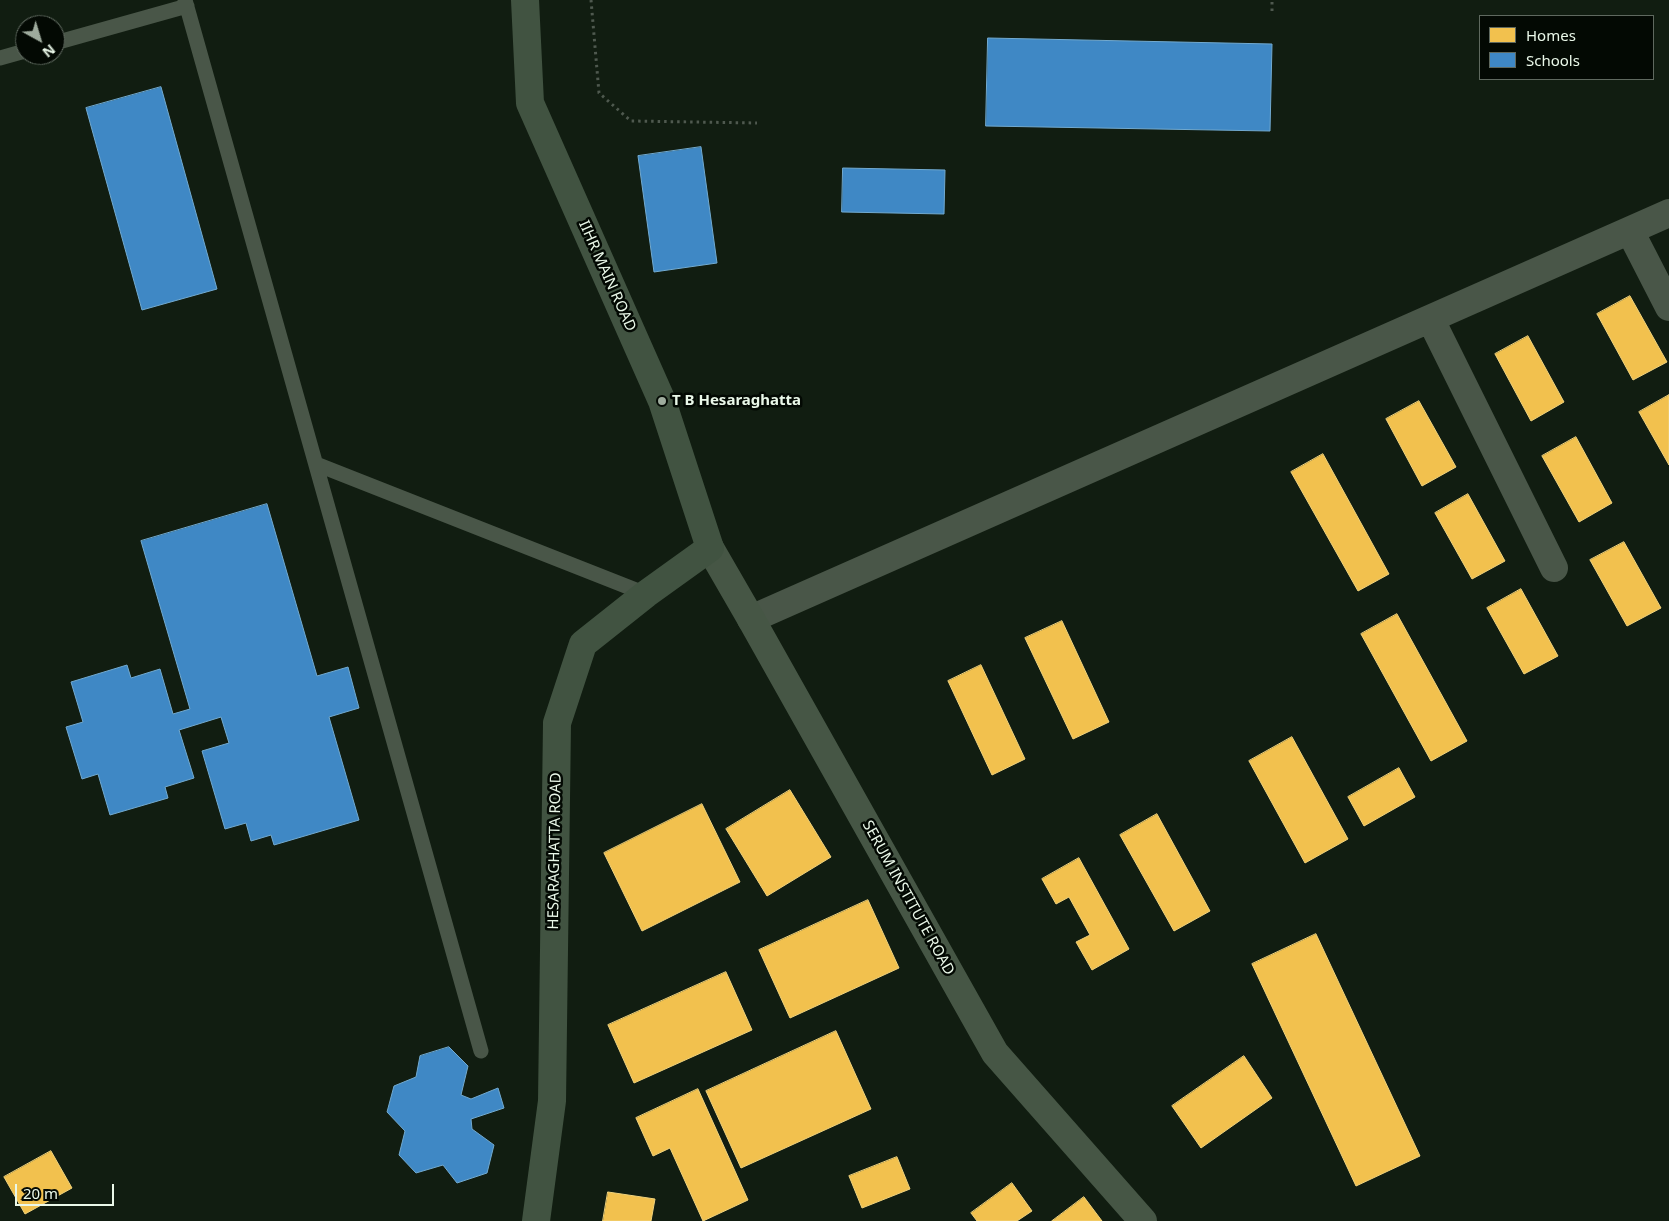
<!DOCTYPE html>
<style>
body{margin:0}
#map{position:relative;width:1669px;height:1221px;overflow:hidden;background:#111d11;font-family:"Noto Sans",sans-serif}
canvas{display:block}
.legend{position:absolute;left:1479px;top:15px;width:175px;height:65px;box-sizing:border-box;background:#030903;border:1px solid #5f695f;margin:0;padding:6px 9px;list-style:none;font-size:15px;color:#eaf8e9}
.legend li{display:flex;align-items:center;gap:10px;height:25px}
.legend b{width:25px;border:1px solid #5f695f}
.north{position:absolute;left:15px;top:15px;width:50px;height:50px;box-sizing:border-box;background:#030903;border:1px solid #5f695f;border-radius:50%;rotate:141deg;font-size:14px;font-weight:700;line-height:20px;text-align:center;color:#eaf8e9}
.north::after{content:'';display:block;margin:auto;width:18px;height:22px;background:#9eab9d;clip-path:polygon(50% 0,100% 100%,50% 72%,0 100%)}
.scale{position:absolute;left:15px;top:1184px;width:99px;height:22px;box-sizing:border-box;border:2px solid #eaf8e9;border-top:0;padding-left:6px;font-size:15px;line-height:18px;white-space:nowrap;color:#eaf8e9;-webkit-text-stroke:4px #030903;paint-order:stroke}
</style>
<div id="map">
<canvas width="1669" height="1221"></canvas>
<ul class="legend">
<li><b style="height:14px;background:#f2c14e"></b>Homes</li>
<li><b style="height:14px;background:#3f88c5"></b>Schools</li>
</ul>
<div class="north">N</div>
<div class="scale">20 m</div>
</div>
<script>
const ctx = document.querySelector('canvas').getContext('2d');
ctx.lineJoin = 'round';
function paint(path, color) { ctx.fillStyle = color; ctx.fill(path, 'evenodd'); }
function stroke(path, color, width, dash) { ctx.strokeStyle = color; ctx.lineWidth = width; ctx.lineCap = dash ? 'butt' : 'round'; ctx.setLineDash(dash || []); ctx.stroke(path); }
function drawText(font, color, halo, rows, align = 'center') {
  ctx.font = font + ' "Noto Sans",sans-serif'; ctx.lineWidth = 5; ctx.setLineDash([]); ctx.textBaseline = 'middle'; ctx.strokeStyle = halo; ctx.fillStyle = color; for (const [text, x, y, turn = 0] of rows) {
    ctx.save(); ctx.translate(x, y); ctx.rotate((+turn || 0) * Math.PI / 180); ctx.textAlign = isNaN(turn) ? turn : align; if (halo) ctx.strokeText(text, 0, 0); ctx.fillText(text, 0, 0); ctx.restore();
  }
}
const homes = new Path2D(`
 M1630,296L1667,362L1633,380L1597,314Z
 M1528,336L1564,402L1531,421L1495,354Z
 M1669,395V465L1639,412Z
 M1419,401L1456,467L1422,486L1386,419Z
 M1576,437L1612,503L1579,522L1542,456Z
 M1323,454L1389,574L1358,591L1291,472Z
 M1468,494L1505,561L1472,579L1435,513Z
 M1624,542L1661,608L1627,626L1590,560Z
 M1521,589L1558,656L1524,674L1487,608Z
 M1397,614L1467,741L1431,761L1361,634Z
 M1062,621L1109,722L1073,739L1025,638Z
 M981,665L1025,759L992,775L948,681Z
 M1292,737L1348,839L1305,863L1249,761Z
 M1399,768L1415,797L1364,826L1348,797Z
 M790,790L831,857L767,896L726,829Z
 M702,804L740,882L642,931L604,853Z
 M1157,814L1210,911L1174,931L1120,835Z
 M1079,858L1129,949L1092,970L1076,942L1090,935L1069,897L1056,904L1042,879Z
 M868,900L899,968L790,1018L759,950Z
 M1316,934L1420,1156L1356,1186L1252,964Z
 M726,972L752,1030L634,1083L608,1025Z
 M836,1031L871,1109L741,1168L706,1091Z
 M1244,1056L1272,1098L1201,1148L1172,1106Z
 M698,1089L748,1200L703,1221L670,1148L653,1156L636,1118Z
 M51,1151L72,1188L25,1214L4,1177Z
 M897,1157L910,1189L862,1208L849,1176Z
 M1012,1183L1032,1211L1017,1221H977L971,1213Z
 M608,1192L655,1199L651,1221H603Z
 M1084,1197L1102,1221H1052Z`);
paint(homes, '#f2c14e');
stroke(homes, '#f0d27c', 1);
const schools = new Path2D(`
 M988,38L1272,44L1270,131L986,126Z
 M161,87L217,289L142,310L86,108Z
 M701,147L717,263L654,272L638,156Z
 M843,168L945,170L944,214L842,212Z
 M267,504L317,676L348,667L359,708L329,717L359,820L274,845L271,835L251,841L246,823L225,829L202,751L229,743L221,717L179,730L194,778L165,787L168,798L110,815L98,774L82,779L66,727L83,722L71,682L127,665L131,678L160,669L173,714L190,709L141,541Z
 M449,1047L468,1066L461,1095L471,1099L498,1088L504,1108L471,1119L472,1129L494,1145L487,1173L457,1183L443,1165L416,1173L399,1155L405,1131L387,1112L394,1086L416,1077L420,1056Z`);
paint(schools, '#3f88c5');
stroke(schools, '#72aad0', 1);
stroke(new Path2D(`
 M591,0L599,93L631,121L757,123
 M1272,11V0`), '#4f594f', 3, [2.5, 4]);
stroke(new Path2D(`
 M185,0L481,1051
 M55,43L187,6
 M0,58L25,51
 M316,464L646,594`), '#495648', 15);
stroke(new Path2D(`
 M1630,231L1669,307
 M1431,320L1554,568
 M751,619L1669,213`), '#495648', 28);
stroke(new Path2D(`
 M710,548L751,619L995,1053L1143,1221`), '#465645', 28);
stroke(new Path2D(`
 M525,0L530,103L662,401L710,548L646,594L583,644L557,723L552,1101L536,1221`), '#415341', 28);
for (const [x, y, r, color] of [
 [662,401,5,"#9eab9d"]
]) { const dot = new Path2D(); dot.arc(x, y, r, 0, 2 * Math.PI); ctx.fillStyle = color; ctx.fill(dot); stroke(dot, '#030903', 2); }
drawText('15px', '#eaf8e9', '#030903', [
 ["IIHR MAIN ROAD",607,276,66],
 ["HESARAGHATTA ROAD",555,851,-89],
 ["SERUM INSTITUTE ROAD",908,898,61]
]);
drawText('bold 15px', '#eaf8e9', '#030903', [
 ["T B Hesaraghatta",672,401]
], 'left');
</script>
